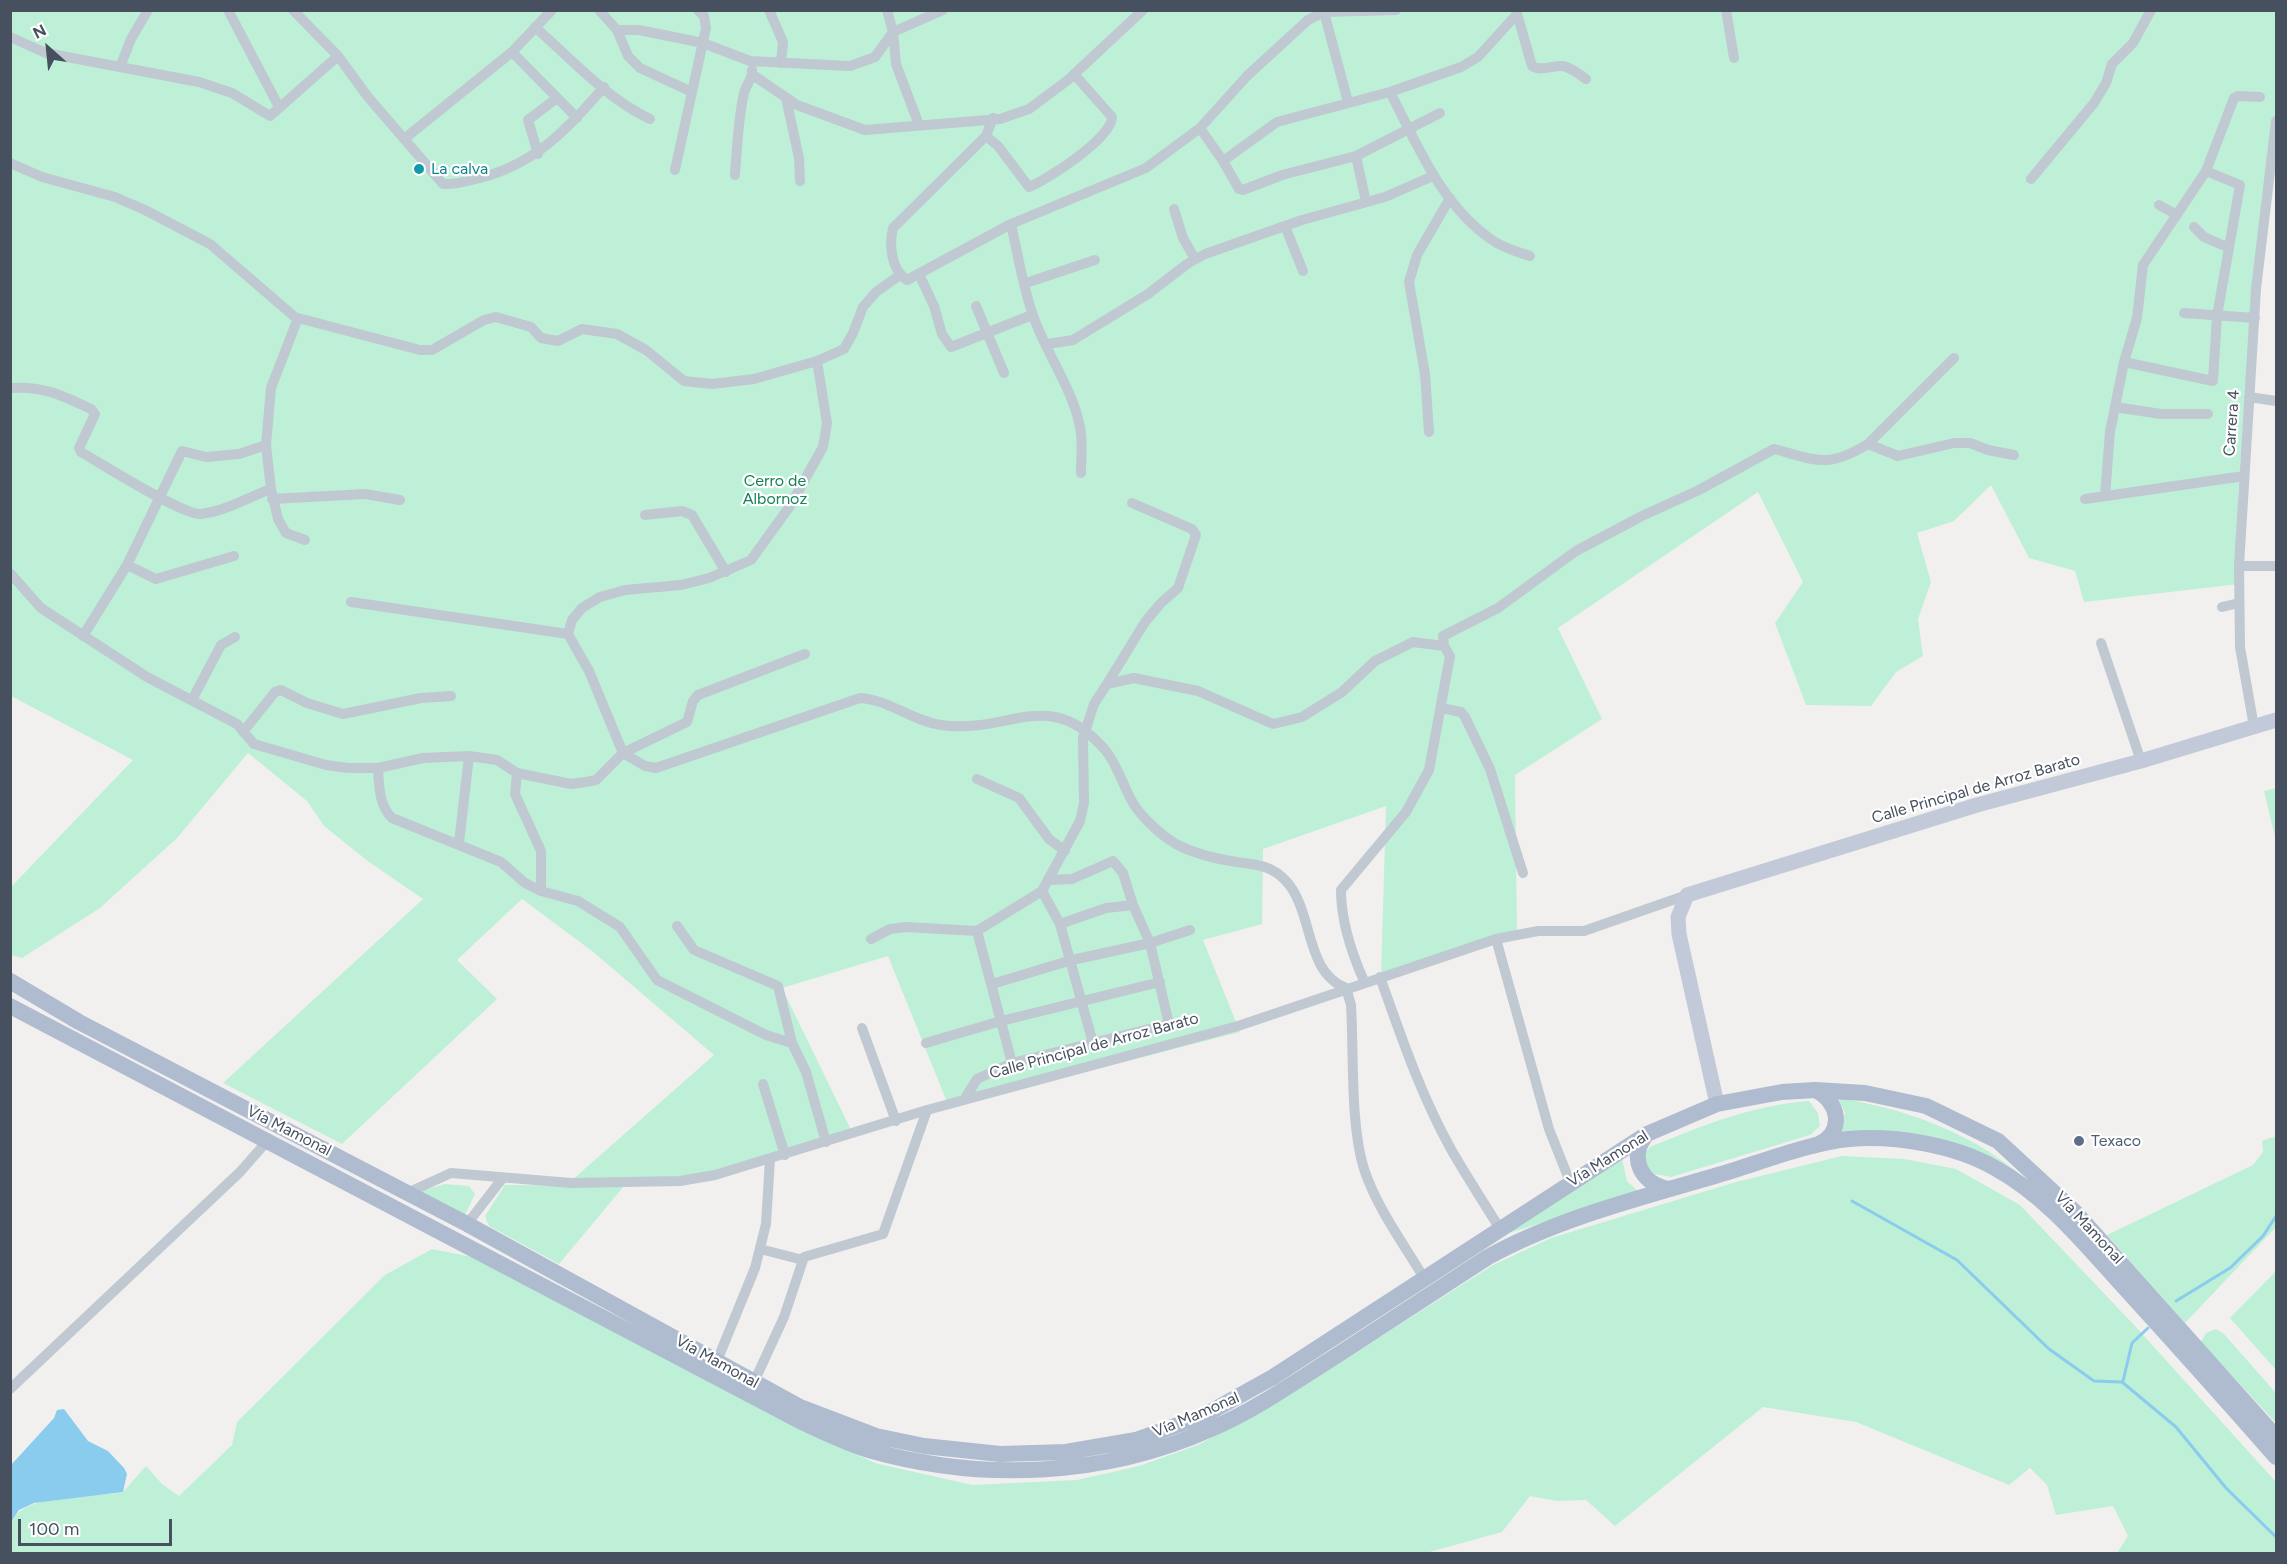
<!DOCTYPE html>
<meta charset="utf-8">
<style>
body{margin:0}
#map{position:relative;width:2287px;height:1564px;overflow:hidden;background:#f2f0ef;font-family:Figtree,sans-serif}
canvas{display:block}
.frame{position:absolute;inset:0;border:12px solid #47505e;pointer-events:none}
.north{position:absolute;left:18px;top:18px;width:60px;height:60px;-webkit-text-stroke:4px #fff;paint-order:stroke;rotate:333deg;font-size:16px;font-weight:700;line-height:24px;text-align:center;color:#47505e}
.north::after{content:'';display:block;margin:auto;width:21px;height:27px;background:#47505e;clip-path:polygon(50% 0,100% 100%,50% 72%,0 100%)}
.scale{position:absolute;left:18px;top:1519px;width:154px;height:27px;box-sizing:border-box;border:3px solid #47505e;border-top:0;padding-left:8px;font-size:18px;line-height:21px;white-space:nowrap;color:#47505e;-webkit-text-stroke:4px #fff;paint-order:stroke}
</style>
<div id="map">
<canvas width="2287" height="1564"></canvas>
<div class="frame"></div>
<div class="north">N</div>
<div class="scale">100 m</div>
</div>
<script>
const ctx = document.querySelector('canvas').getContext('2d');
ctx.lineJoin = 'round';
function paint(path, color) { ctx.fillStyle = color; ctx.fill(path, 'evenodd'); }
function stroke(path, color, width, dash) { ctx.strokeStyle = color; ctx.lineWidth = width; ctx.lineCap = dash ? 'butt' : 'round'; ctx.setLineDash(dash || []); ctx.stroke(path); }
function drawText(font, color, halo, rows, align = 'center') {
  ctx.font = font + ' Figtree,sans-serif'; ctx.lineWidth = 4.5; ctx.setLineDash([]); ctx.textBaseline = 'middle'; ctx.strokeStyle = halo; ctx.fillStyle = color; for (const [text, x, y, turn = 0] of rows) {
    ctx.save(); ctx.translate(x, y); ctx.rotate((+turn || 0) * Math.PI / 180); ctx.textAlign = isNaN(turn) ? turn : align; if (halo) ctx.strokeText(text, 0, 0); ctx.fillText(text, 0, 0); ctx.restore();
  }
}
paint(new Path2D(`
 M11,11H2276V134L2252,296L2238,496L2239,584L2084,602L2075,571L2029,558L1991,485L1954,521L1917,533L1931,582L1918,619L1923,656L1896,672L1871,706L1806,705L1775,623L1803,582L1758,492L1558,628L1602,719L1515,775L1517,937L1381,977L1386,806L1263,849L1262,924L1203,940L1240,1032L949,1107L888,956L782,988L854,1136L716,1177L571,1181L714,1055L592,951L522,899L457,960L497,999L342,1144L223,1083L423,899L369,862L324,826L307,801L248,753L177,838L100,908L22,958L11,955L10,888L133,760L11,696Z
 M2276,788V841L2264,791Z
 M1838,1098C1888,1106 1934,1120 1978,1145C2003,1160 2027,1180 2050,1197L1973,1154L1840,1138L1845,1113Z
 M1809,1101L1818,1113L1820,1126L1810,1135L1671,1177L1649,1173L1644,1155L1650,1147C1702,1126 1752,1105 1809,1101Z
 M2273,1137L2276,1138V1227L2185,1323L2107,1235L2253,1165L2263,1152L2262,1141Z
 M1842,1156L1904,1159L1956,1169L2020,1205L2135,1326L2276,1482V1553H2117L2128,1536L2113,1506L2056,1515L2047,1485L2030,1468L2009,1485L1856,1422L1763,1407L1615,1526L1586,1500L1557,1501L1530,1496L1502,1532L1426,1553L11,1554C11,1544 8,1530 12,1522C24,1492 95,1498 123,1492L146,1466L162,1484L179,1496L232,1445L237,1422L385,1275L432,1249L472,1257L790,1423L875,1463L972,1485L1077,1480L1139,1466L1198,1445L1294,1392L1493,1265L1551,1238L1736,1182Z
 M1622,1159L1627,1181L1640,1193L1502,1235Z
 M445,1184L469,1186L475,1194L464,1217L417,1192Z
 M505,1185L624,1186L559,1264L489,1226L485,1216Z
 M2276,1271V1370L2230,1318Z
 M2216,1329L2224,1334L2276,1393V1423L2201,1342L2206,1333Z`), '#bdf0d7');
paint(new Path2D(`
 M64,1409L88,1441L108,1451L124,1468L127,1474L123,1492L34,1503L19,1510L11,1522V1465L54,1418L57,1410Z`), '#89ccee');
stroke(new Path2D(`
 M1852,1201L1957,1260L2049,1349L2094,1381L2122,1382L2176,1427L2226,1488L2276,1537
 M2176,1301L2230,1268L2263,1236L2276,1216
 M2123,1381L2132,1343L2148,1328`), '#89ccee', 3);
stroke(new Path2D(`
 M228,10L279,107
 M293,10L338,56L368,97L443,184C456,185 467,181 480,178C537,163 566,130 604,87
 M599,10L617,30H639L703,43L750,61L850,66L875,57L893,32L943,10
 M769,10L783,42L781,63
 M887,10L893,32L896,64L919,125
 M1516,10L1532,66C1542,72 1553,65 1563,66C1572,68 1579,74 1586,79
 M1726,10L1734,58
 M1324,12L1348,102
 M535,27C570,58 607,99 650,119
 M617,30L628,56L640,68L692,92
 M10,37L46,53L199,82L232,93L270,116L338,56
 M512,52L577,118
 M120,67L131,39L148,10
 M753,75L797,105L865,130L1000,119L1029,109L1068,80L1143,10
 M1390,92C1417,144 1441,205 1492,240C1503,248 1518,252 1530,256
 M786,98L799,158L800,181
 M993,118L986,136L893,228C889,245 891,270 907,280L1011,224L1146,168L1200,128L1247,76L1308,20L1324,12L1396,10
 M1200,128L1223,161L1277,122L1390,92L1461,67L1478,57L1517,14
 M986,136L998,146L1029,187C1047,180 1112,138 1112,117L1074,74
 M404,139L512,52L552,10
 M538,154L528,120L557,98
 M1356,156L1366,202
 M1223,161L1239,189L1243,190L1282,175L1356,156L1440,113
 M10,163L42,177L115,197L145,210L210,244L296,318
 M675,170L706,28L704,16L698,10
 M735,175C737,148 738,120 744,93C746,84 753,79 752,70
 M2031,179L2094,103L2106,83L2112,64L2133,43L2151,10
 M2159,205L2177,215
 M1174,209L1183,238L1195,259
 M1011,224C1018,255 1023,288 1034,318C1047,355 1072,387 1080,427C1083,441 1081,458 1081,473
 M1285,226L1303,271
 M2194,227L2204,237L2227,247
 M919,274L934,306L942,334L951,347L1032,315
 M1026,283L1095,260
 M976,306L1004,373
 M2184,313L2255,318
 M1048,344L1073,340L1148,294L1187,264L1205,254L1302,220L1385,197L1433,176
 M817,361L827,423L823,447L790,506L751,560L709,578L681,585L625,590L600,597L582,608L572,620L568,634L589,671L623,753L645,766L656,768L860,698C890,700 912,721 941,725C1010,735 1049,684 1106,751C1118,766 1123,786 1133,803C1142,818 1161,835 1176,844C1193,853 1217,859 1237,862C1257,865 1271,865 1286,881C1314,911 1304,972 1346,988L1351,1005C1354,1054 1350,1124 1364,1169C1377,1208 1403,1243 1424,1278
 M2124,362L2213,381L2217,316L2240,185L2206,171
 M10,388C44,386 61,395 91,409L95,414L79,448L81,452C102,464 182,515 201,514C226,511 249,497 271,489L266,445L271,388L298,318L420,350H432L484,320L496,317L531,327L541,338L558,341L582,329L617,334L646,350L684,381L712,384L754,379L817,361L844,349L853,333L863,307L876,292L900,275
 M2249,397L2276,401
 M2115,407L2161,414H2208
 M1429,432L1425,374L1409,282L1417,255L1450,198
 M1868,444L1954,358
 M272,493L278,519L286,533L305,540
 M2105,496L2110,432L2124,362L2137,318L2143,265L2206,171L2234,98L2238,96L2260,97
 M272,499L365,494L400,500
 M2085,499L2244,476
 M645,515L682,511L692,515L726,572
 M127,565L156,579L234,556
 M2239,566H2276
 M10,573L41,608L147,677L237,724L254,744L326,765L348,768H378L423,758L469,756L497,760L517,773L571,784L586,782L596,780L623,753L687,722L693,701L698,695L805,654
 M351,602L568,634
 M2222,607L2239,603
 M83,636L127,565L182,451L206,457L239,454L266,445
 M2101,643L2141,761
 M1107,684L1145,622L1161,603L1178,588L1196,535L1192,529L1132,503
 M192,700L221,645L235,637
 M1441,708L1461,712L1465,717L1490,769L1523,873
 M2254,727L2240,647L2239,566L2256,289L2276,121
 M243,732L275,692L281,690L307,703L343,714L421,698L451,696
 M378,768C379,786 379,805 392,818L501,862L525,883L541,891L578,901L620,927L657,980L766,1035L792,1043L806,1072L826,1142
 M517,773L515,794L541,851V891
 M977,779L1019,798L1049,839L1065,851
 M459,843L469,756
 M1048,880L1072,879L1113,861L1123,873L1133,905
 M1042,891L1060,924L1093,1043
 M677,926L694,950L778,986L792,1043
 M977,931L1012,1063
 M871,939L890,929L906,927L977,931L1042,891L1080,821L1084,803L1083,738L1094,704L1107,684L1134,678L1198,691L1273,724L1302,717L1342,692L1375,661L1413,642L1444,646
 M1496,939L1549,1129L1570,1182
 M1380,977C1401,1036 1421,1096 1452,1151C1467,1177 1484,1203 1500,1229
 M1364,981C1352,954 1341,920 1341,890L1406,812L1429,770L1450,656L1444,646L1443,636L1498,608L1576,551L1642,516L1699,490L1774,449C1816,460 1827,469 1868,444L1898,456L1954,443H1970L1988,450L2014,455
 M992,984L1072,960L1150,943L1190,930
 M862,1028L896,1121
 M926,1043L1001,1021L1160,982
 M763,1084L785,1155
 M964,1100L977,1079L1012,1063L1169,1024L1150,943L1133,905L1106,908L1060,924
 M407,1193L451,1173L571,1183L680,1181L715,1175L927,1110L1238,1026L1496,939L1538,931H1584L1687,895
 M467,1224L502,1179
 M760,1249L803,1260
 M717,1361L755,1268L766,1224L770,1159
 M754,1382L784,1317L804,1257L883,1234L927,1110
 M10,1389L240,1172L269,1139`), '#c0c8d2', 10);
stroke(new Path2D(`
 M1717,1104L1679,934L1678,917L1687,895L1977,805L2141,761L2276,720`), '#c2cad9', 15);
stroke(new Path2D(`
 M10,981L79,1022L467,1224L800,1407L876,1436L924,1446L1000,1454L1066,1452L1136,1440L1203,1416L1273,1377L1647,1134L1717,1104L1782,1092L1815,1090L1865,1093L1926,1106L1998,1141L2077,1214L2276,1437
 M10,1006L794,1418C819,1430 843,1442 869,1450C981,1482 1104,1477 1211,1429C1255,1410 1295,1382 1336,1356C1386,1323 1437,1290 1488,1257C1559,1218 1640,1198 1718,1175C1756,1164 1812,1142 1849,1139C1895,1135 1955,1145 1995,1168C2046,1196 2084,1243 2122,1285C2174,1342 2225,1399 2276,1457
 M1815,1090C1839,1101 1845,1131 1819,1144
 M1647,1134C1627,1158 1642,1185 1670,1189`), '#afbbcf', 16);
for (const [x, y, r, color] of [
 [419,169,6,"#0f9aa8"],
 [2079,1141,6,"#5c6f8a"]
]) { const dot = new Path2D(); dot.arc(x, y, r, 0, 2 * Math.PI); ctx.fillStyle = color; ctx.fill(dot); stroke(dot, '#fff', 2); }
drawText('16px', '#0d838f', '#fff', [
 ["La calva",431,169]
], 'left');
drawText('16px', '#47505e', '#fff', [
 ["Carrera 4",2232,423,-86],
 ["Calle Principal de Arroz Barato",1976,789,-16],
 ["Calle Principal de Arroz Barato",1094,1046,-15],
 ["Vía Mamonal",289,1131,27],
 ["Vía Mamonal",1608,1159,-32],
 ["Vía Mamonal",2089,1228,47],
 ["Vía Mamonal",717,1362,29],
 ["Vía Mamonal",1196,1415,-23]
]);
drawText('16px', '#158259', '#fff', [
 ["Cerro de",775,481],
 ["Albornoz",775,499]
]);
drawText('16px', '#4e5e75', '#fff', [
 ["Texaco",2091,1141]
], 'left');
</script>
